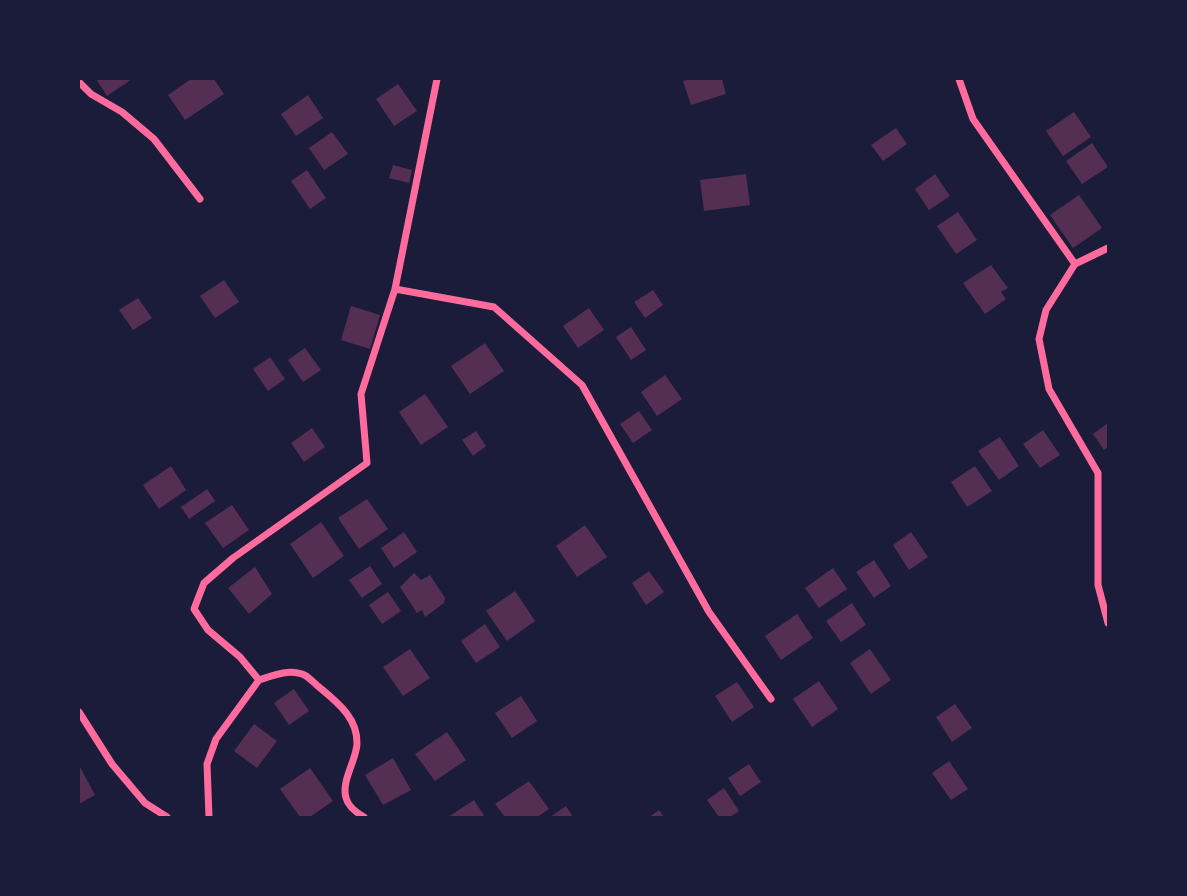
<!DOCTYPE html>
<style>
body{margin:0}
#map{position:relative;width:1187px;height:896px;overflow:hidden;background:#1b1b3a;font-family:"Exo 2",sans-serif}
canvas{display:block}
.frame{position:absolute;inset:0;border:80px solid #1b1b3a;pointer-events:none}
</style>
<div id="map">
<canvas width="1187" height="896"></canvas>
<div class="frame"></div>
</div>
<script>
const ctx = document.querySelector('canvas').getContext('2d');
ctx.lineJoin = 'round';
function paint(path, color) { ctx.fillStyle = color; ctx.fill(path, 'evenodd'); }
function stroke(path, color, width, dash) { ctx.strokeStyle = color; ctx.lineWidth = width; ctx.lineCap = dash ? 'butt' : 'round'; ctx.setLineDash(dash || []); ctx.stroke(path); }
paint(new Path2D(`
 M96,79H132L107,96Z
 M191,79H214L224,94L185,120L168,95Z
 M690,79H722L726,94L691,105L683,81Z
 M398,84L417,111L394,126L376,99Z
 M308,95L323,118L296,136L281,114Z
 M1074,112L1091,137L1063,156L1046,131Z
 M896,128L907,144L883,161L871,145Z
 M332,132L348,154L324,170L309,148Z
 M1092,143L1108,167L1082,184L1066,161Z
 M393,165L412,170L409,183L389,178Z
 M307,170L326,198L310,209L291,181Z
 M746,174L750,205L704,211L700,180Z
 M935,174L950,196L929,210L915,189Z
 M1079,195L1102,228L1073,248L1050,215Z
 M958,212L977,240L956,254L937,226Z
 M991,265L1008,288L1001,292L1006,299L985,314L963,283Z
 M224,280L239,302L215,318L200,296Z
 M653,290L663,305L645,318L634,302Z
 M138,298L152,318L133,330L119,310Z
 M351,306L380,315L370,349L341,340Z
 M589,308L604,330L578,348L563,326Z
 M631,327L646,350L631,360L616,337Z
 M485,343L504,371L470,394L451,366Z
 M305,348L321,370L303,382L288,360Z
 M270,357L285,379L268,391L253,369Z
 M665,375L682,399L657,416L641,392Z
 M425,394L448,427L421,445L399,412Z
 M639,411L652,430L633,443L620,424Z
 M1108,423V447L1104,450L1093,434Z
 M312,428L325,447L304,462L291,443Z
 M1043,430L1060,455L1040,468L1023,444Z
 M476,431L486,446L473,456L462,440Z
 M1000,437L1019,466L999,480L978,451Z
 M171,466L186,490L159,509L143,485Z
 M975,466L992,491L967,507L951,482Z
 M207,489L215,501L189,519L181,507Z
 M367,499L388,529L359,549L338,518Z
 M232,505L249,530L223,548L205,523Z
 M321,522L344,556L313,578L290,544Z
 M585,525L607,557L577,577L556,546Z
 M404,532L417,552L394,568L381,548Z
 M911,532L928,557L909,570L893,545Z
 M874,560L891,586L874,598L856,572Z
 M370,566L382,584L362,598L349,580Z
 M255,567L272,594L249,614L228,588Z
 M833,568L847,589L819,608L805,588Z
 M649,571L664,592L646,605L632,583Z
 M414,573L421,580L430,575L445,598L444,603L425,617L422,610L417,613L400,587Z
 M515,591L535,621L507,641L486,611Z
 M388,592L401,611L382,624L369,605Z
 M852,603L866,625L841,642L826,621Z
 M797,614L813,638L781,660L765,636Z
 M485,624L500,647L476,663L461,641Z
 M410,649L430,678L403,696L383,667Z
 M870,649L891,680L871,694L850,663Z
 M819,681L838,709L812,727L793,699Z
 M737,682L754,707L732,722L715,696Z
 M294,689L309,711L289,725L274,703Z
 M521,696L537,721L512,738L495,713Z
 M955,704L972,728L952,742L936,717Z
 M254,724L277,741L257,768L234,751Z
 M447,732L466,760L435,781L415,754Z
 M393,758L411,790L383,805L365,775Z
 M949,761L968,789L951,800L932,773Z
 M749,764L761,782L740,796L728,778Z
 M79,765L95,795L79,804Z
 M310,768L333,801L310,817H300L280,789Z
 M529,781L549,809L537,817H505L495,804Z
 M724,788L739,811L730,817H719L707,800Z
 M474,800L485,817H448Z
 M566,806L573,817H550Z
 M659,810L664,817H649Z`), '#542f53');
stroke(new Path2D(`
 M959,79L973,119L1075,264
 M79,82L91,94L122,112L154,139L200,199
 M1108,248L1075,264L1046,310L1039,339L1049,389L1098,473V585L1108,623
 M395,289L494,307L582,385L709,612L771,699
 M259,680C272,676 287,669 302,674C307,675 314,683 319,687C337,702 358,718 357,744C356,761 341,781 346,798C348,806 357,813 364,817
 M79,712L112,764L145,803L167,817
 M209,817L207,764L216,739L259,680L240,657L208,630L194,609L204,583L233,558L367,463L361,394L395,289L437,79`), '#ff6b9d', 7);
</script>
